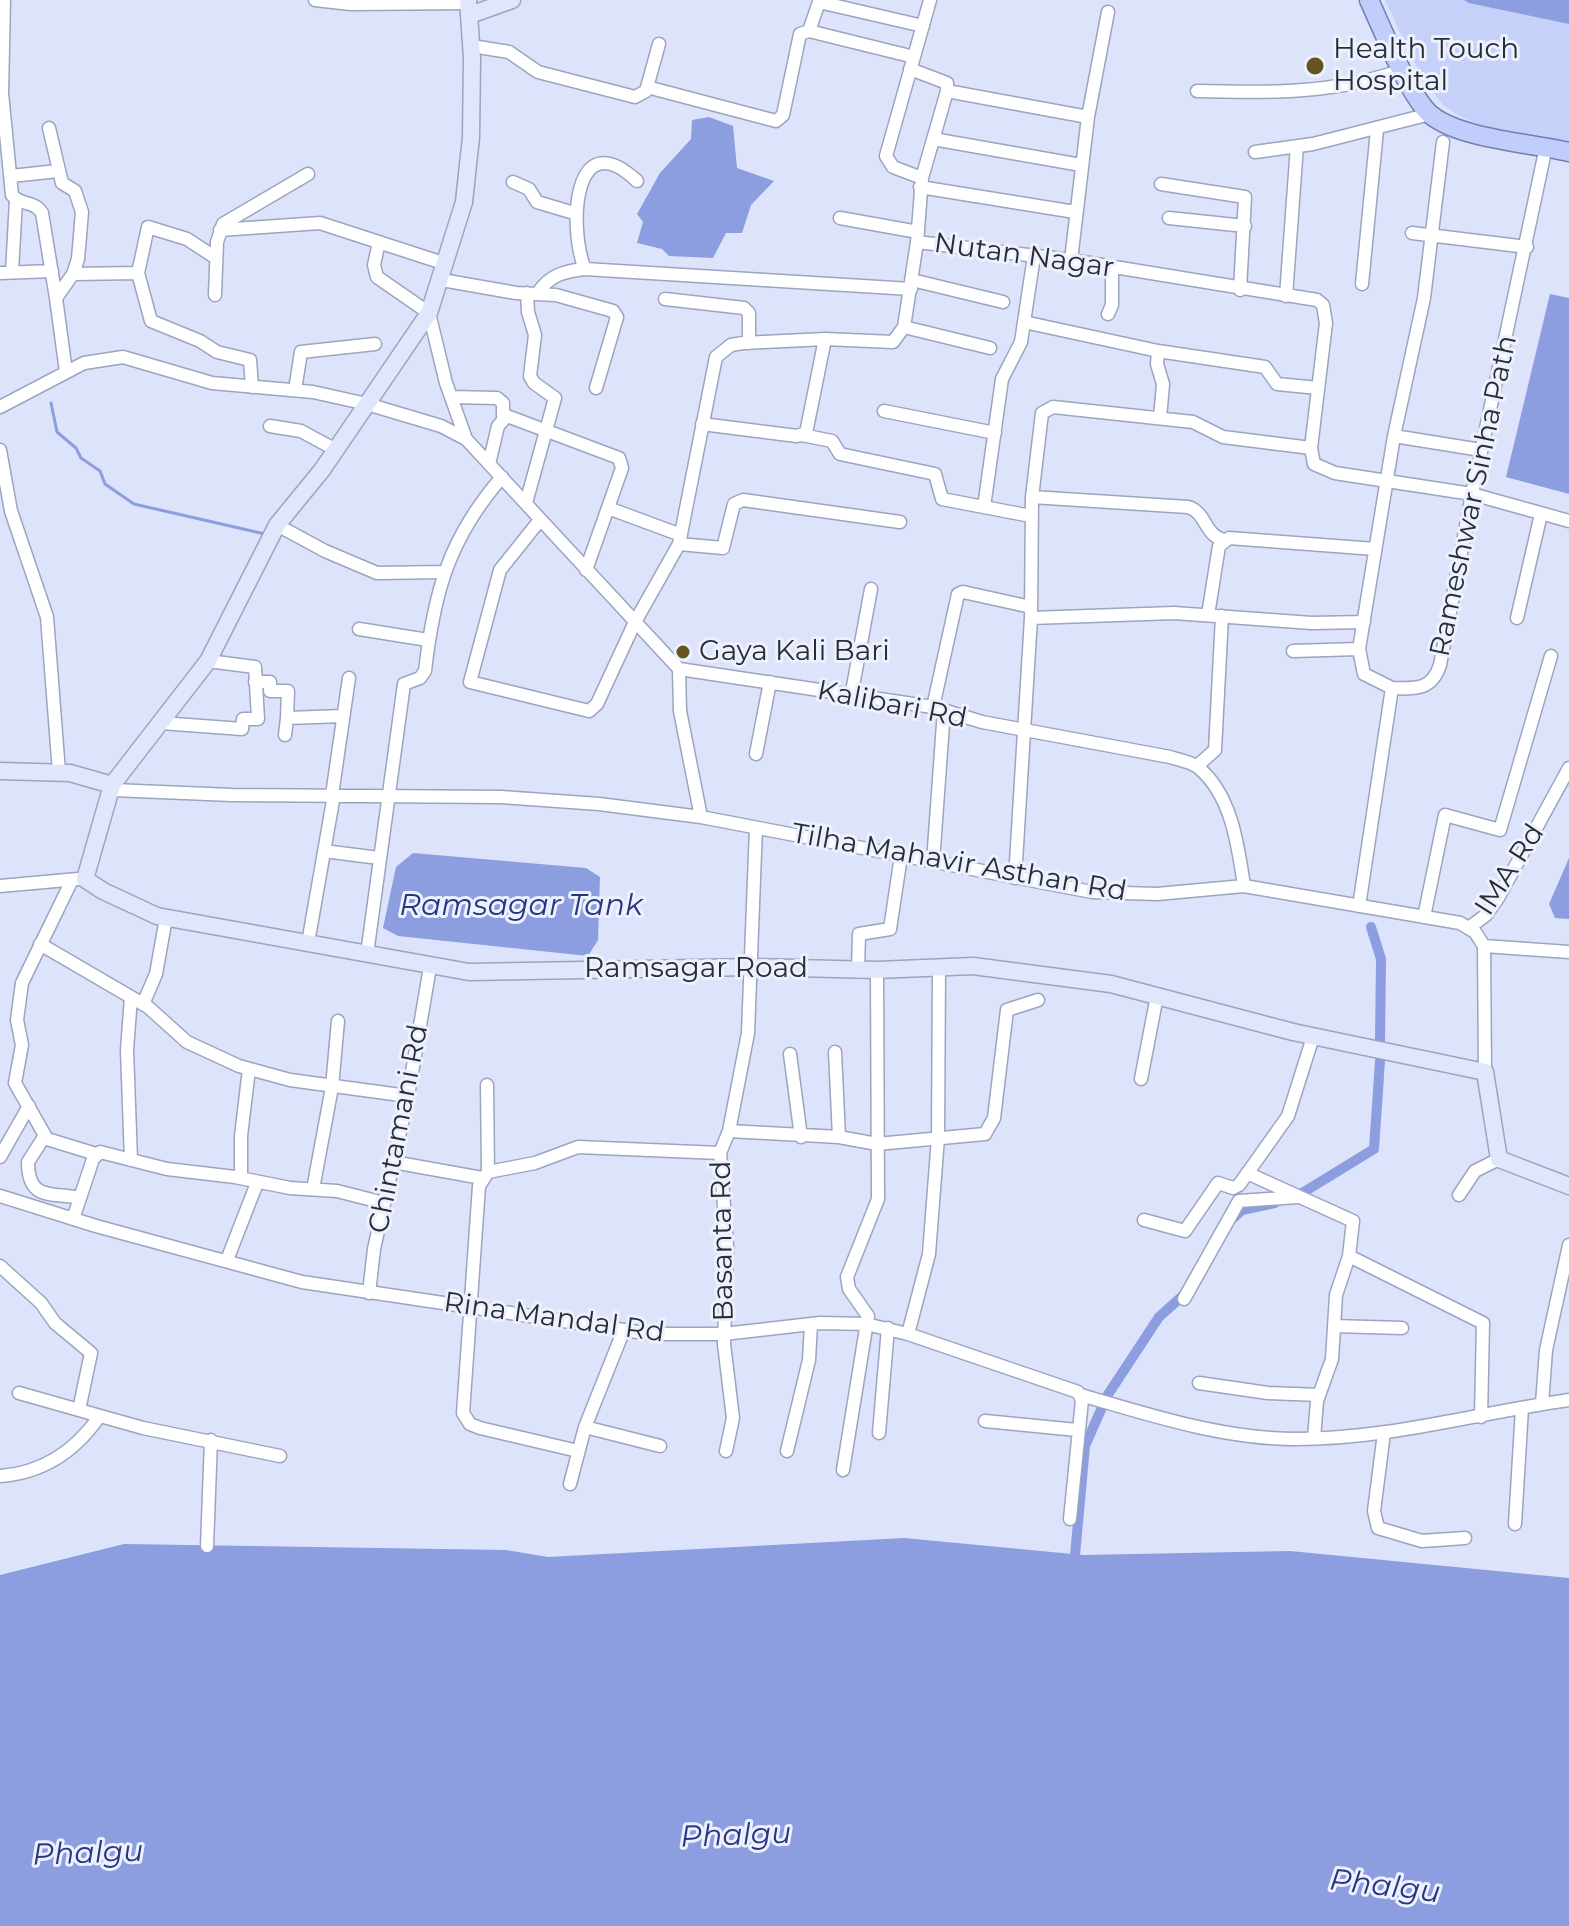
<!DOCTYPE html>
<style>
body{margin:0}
canvas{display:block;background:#dce3fb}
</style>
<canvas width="1569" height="1926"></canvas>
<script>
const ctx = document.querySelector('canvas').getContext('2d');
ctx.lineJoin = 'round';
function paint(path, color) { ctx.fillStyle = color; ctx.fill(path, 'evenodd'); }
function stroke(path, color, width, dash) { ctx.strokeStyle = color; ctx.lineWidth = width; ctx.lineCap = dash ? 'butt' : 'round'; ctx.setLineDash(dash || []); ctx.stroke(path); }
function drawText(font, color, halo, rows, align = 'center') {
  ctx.font = font + ' Montserrat,sans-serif'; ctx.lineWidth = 6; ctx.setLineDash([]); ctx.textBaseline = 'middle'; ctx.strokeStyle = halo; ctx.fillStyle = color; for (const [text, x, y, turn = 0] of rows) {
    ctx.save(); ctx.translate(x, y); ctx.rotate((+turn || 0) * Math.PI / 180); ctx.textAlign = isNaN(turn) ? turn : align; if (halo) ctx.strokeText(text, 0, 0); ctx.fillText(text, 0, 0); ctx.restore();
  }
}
paint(new Path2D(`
 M1385,0H1569V145C1532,137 1475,131 1446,107C1422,86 1399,29 1385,0Z`), '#c5d1f9');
paint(new Path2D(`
 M1464,0H1569V24L1469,3Z
 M709,117L733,126L737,168L774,181L751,205L742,233H726L713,258L669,256L662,249L637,243L643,222L637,214L660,173L691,139L692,120Z
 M1550,294L1569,298V494L1506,477Z
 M413,853L586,868L600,877L598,940L588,956L398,936L383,928L396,867Z
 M1569,858V919L1555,918L1549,904Z
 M904,1538L1083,1555L1290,1551L1569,1578V1926H0V1575L124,1544L506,1550L548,1557Z`), '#8c9de0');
stroke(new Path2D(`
 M51,403L57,432L76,448L81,458L100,471L105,484L134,504L265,534`), '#8c9de0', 3);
stroke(new Path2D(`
 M1371,927L1381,959L1380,1043
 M1294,1198L1374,1149L1380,1061
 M1231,1220L1242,1210L1275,1203
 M1075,1555L1085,1446L1107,1396L1159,1317L1188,1291`), '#8c9de0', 10);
const street = new Path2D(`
 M4,0L2,93L12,195C20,206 34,200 42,213L56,298
 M315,0L351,4L469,3
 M809,31L914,57
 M472,46L509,52L538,72L635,97L646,91L659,44
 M910,69L947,83V91
 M647,87L776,121L783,115L800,34L809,31L819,2L923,26
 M1197,91C1267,93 1335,94 1402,70
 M1088,117L1108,12
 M49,128L62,183L75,191L82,212L78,259L73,274L56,298L66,372
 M933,139L1081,165
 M1255,152L1313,144L1430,114
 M11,176L58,171
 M922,178L947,91L1088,117L1071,260
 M513,182L529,189L537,202L574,213
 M1161,184L1245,197L1240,290
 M920,187L1075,212
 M840,218L918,232
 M1169,218L1245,226
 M220,230L320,223L446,264
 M1412,233L1527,247
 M379,242L374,265L377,277L429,313L446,383L466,439
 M917,242L922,178L893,167L886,156L930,0
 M216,258L187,239L148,227L138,273L151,321L200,341L217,352L250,360L252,387
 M585,269C568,228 573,121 637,181
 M12,272L16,200
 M0,273L52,271
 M73,274L138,273
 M442,280L516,293L556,295L613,311L617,317L596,388
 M912,280L1003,302
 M1362,284L1377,130
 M538,293C549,275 565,271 585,269L911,289
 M215,295L217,242L223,224L308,174
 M1286,296L1297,146
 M665,299L744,308L749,313V343
 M1108,314L1112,305V267
 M1024,322L1158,351L1265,367L1277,384L1318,388
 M904,327L990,348
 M1158,351L1157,364L1163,384L1160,418
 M295,390L301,352L375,344
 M451,397L497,398L503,403V417
 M0,407L84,363L123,357L212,383L313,392L367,404L441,426L466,439L679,669L933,707L982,722L1170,757C1179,760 1192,762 1199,768C1232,796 1238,846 1244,886
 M884,411L995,433
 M702,424L797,436L806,433L825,339
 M270,426L301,431L336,450
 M802,435L832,441L840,454L935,474L942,499L1031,516
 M1394,436L1481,450
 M0,450L11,511L47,617L59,772
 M489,464L498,426L507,416L619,458L622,468L586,570
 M526,503L555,398L534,383L530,376L535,335L528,312L527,293
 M984,507L1002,379L1021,342L1034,256
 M608,508L681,535
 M540,520L500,570L470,682L589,711L597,704L635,622L679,544L716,357L731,345L743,343L825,339L893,342L904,327L917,242L1071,260L1317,300L1323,305L1326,323L1311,448L1314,464L1335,473L1472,494L1569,521
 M277,525L325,551L377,573L444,572
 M1223,540C1204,534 1206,512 1188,507L1032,497L1042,413L1053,407L1193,422L1223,437L1311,448
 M679,544L723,548L734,504L743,500L900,522
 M1208,615L1219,546L1229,538L1375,549
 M1031,618L1174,613L1312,623L1364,622
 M1517,618L1541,514
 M359,629L428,640
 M1293,651L1359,649
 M679,669L680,711L701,817
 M255,682H270V691H288L287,718L343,716
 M1392,688L1364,674L1359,649L1394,436L1424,298L1443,142
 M851,697L871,589
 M933,707L958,594L963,592L1031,607
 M161,723L242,729L243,719H258L255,667L208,661
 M285,735L287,718
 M756,754L770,682
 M1197,766L1215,750L1222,616
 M113,790L232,795L501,797L599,804L701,817L1092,892L1157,894L1244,886L1460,923L1475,932L1484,946L1485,1072
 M332,795L349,678
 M324,851L379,858
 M933,862L944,710
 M1015,878L1031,618L1032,497
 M72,880L22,983L17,1020L22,1045L15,1083L47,1139L96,1154
 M0,886L78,879
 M1359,906L1392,688C1416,689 1432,690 1440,665L1472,494L1546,147
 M1424,917L1445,815L1500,830L1551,656
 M1470,927L1486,915L1498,898L1569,768
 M308,943L334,795
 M40,944L148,1007L187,1042L239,1066L290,1080L408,1096
 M1484,946L1569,952
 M367,954L404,684L420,678L425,671C434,592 449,538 502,477
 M858,970L859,934L890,929L901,856
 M131,997L127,1050L131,1160
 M143,1004L156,974L166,918
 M835,1052L839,1137
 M790,1054L801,1137
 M1141,1079L1157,996
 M487,1085L488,1172L479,1186L463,1413L470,1424L480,1428L578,1451
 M729,1131L839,1137L877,1144L985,1134L994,1118L1007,1010L1038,1000
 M44,1137L28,1162C28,1202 53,1192 79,1198
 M0,1157L29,1106
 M393,1162L482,1178
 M488,1172L535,1163L578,1147L720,1153
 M1247,1173L1353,1221L1349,1256L1336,1295L1332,1359L1317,1401L1314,1438
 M241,1178V1136L249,1069
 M313,1189L332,1087L338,1021
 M1459,1195L1475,1171L1499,1159
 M0,1196L96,1226L302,1282L651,1334H724L820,1323L866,1324L908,1334L1078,1392L1082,1400L1070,1519
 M73,1219L93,1159L100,1152L167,1169L235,1177L290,1188L337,1191L384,1203
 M1144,1220L1185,1231L1218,1183L1233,1188L1239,1185L1288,1116L1313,1037
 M1349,1256L1483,1323L1481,1417
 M227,1260L257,1183
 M0,1266L41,1303L55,1323L91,1353L79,1410L143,1428L280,1456
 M369,1293L374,1249L408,1096L430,967
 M1184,1299L1239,1201L1298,1197
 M1334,1326L1402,1328
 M908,1334L929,1254L938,1138L939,967
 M1199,1383L1268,1393L1319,1395
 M19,1393L79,1410
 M1081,1395C1150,1415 1223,1439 1296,1439C1389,1439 1478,1413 1569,1400
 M1542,1404L1546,1350L1569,1245
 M985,1421L1077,1430
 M585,1427L660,1446
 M879,1433L888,1328
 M1384,1433L1374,1511L1378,1528L1422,1541L1465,1538
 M726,1451L733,1418L724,1344L727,1246L720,1153L729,1131L748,1033L756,828
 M787,1451L809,1360L811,1324
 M843,1470L868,1316L849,1289L847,1277L878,1199L877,970
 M0,1476C43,1473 75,1451 99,1417
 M570,1484L585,1427L623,1332
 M1515,1524L1522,1408
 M207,1546L211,1440`);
const secondary = new Path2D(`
 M470,15L512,0
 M0,771L70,773L112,785L85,879L103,891L157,916L469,972L753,967L877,970L973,966L1111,984L1293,1032L1485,1072L1499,1159L1569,1186
 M112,785L208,661L277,525L322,470L429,313L464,202L471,137L472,58L468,0`);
const primary = new Path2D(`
 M1369,0C1382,28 1409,96 1431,115C1461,139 1531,143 1569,152`);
stroke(street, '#9ca4bf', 15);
stroke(secondary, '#9ca4bf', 19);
stroke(primary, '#717fb3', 21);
stroke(street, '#fff', 12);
stroke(secondary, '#e0e6fc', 16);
stroke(primary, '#c1cdfa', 18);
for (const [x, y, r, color] of [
 [1315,66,10,"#645421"],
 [683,652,8,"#645421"]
]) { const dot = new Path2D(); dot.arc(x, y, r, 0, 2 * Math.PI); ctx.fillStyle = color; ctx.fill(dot); stroke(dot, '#edf1fd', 3); }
drawText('28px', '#282c36', '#edf1fd', [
 ["Health Touch",1333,50],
 ["Hospital",1333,82],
 ["Gaya Kali Bari",699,652]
], 'left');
drawText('28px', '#282c36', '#edf1fd', [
 ["Nutan Nagar",1024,256,8],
 ["Rameshwar Sinha Path",1474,496,-78],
 ["Kalibari Rd",892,705,11],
 ["Tilha Mahavir Asthan Rd",959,863,10],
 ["IMA Rd",1510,870,-57],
 ["Ramsagar Road",696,969],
 ["Chintamani Rd",399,1129,-79],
 ["Basanta Rd",723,1241,-91],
 ["Rina Mandal Rd",554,1318,8]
]);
drawText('italic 30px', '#293482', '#edf1fd', [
 ["Ramsagar Tank",521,906],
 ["Phalgu",736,1836,-2],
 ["Phalgu",88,1854,-2],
 ["Phalgu",1385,1887,7]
]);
</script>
